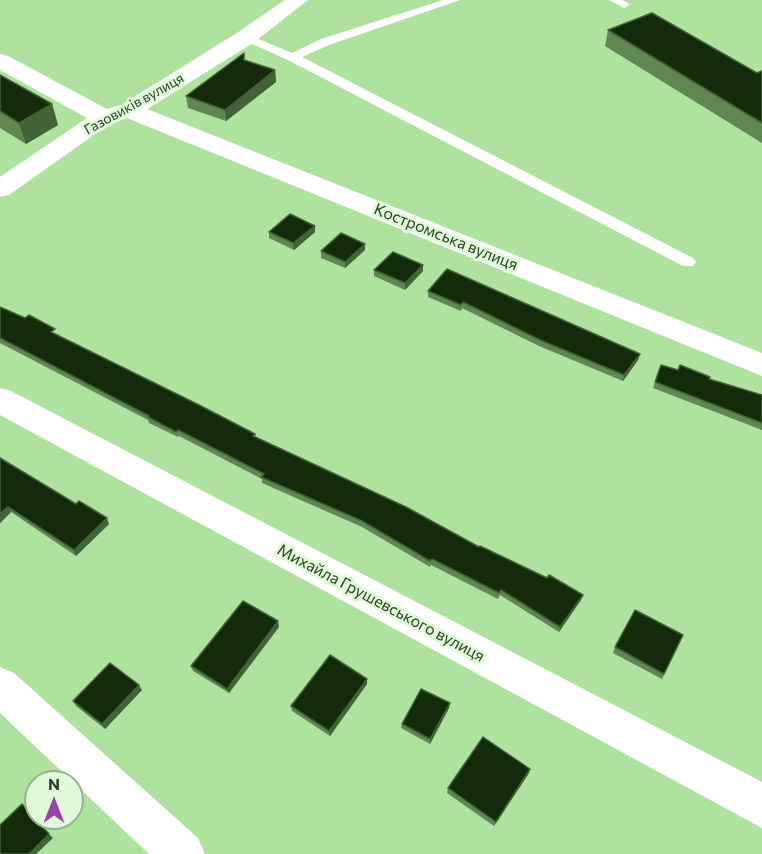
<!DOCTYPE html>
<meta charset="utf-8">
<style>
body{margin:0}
#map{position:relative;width:762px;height:854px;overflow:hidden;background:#afe19f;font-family:Commissioner,sans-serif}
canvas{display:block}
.north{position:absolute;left:24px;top:770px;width:60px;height:60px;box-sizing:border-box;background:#e1fad9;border:2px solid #99b092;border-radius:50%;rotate:0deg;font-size:16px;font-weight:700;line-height:24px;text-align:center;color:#2e4227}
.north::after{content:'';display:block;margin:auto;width:21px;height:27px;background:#9742af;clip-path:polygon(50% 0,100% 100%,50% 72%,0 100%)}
</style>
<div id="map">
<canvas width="762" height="854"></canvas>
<div class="north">N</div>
</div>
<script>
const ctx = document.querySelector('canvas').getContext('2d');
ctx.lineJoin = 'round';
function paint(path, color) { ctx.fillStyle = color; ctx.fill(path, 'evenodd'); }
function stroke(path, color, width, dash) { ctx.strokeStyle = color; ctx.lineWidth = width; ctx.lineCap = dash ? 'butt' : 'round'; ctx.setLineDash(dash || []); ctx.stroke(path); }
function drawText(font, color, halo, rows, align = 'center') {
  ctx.font = font + ' Commissioner,sans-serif'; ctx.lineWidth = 6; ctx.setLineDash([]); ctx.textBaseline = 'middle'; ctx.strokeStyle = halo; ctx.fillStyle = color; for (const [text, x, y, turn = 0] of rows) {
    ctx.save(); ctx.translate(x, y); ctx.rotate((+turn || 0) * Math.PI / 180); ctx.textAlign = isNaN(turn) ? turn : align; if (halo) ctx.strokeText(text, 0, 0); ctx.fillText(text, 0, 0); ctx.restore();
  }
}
paint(new Path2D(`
 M443,0H460L329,45L302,57L693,258L696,262L693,266H683L288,60L239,38L241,35H249L292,53L321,39Z
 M609,0H623L630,5L624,8Z`), '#fff');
paint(new Path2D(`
 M285,0H308L253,43L147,109L762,353V376L127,118L112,122L9,195L0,197V177L87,118L0,70V54L8,56L107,109L121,105L237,33Z
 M0,388L11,391L762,782V828L0,415Z
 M0,667L14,673L198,838L205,854H149L0,713Z`), '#fff');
paint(new Path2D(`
 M608,30L757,73L762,71V143L605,46Z
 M245,60L275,70L276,82L226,121L188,108L186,96Z
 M0,75L52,104L58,125L26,144L0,128Z
 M269,232H315L294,250L269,238Z
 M365,244V250L345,268L321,258V251Z
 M374,270L423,271L405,290L374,276Z
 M428,291L640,354L638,360L623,381L539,346L462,308L461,311L428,297Z
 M0,307L255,434L256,437L479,547L583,595L581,600L559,632L500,595L498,599L431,565L430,567L362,527L262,483V479L179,436L178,437L149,423L148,420L0,343Z
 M661,365L762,395V430L653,388Z
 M0,458L109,524L76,556L11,512L0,523Z
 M279,627L229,693L193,671L191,666Z
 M683,635L662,679L613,653L615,647Z
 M367,679V684L330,736L292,711L291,706Z
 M142,690L105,729L76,706L73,701Z
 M449,708L430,744L401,728L402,724Z
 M529,773L494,826L447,793L448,788Z`), '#618654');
paint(new Path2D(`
 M275,70L276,82L226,121L225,110Z
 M52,104L58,125L26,144L19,123Z
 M315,226V232L294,250L293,243Z
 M365,244V250L345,268V262Z
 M423,265V271L405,290V283Z
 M640,354L638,360L623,381L624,375Z
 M8,507L11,512L0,523V514Z
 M107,518L109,524L76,556L74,550Z
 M583,595L581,600L559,632L560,627Z
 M278,621L279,627L229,693L227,689Z
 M367,679V684L330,736L329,731Z
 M139,685L142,690L105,729L102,724Z
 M450,703L449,708L430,744V739Z
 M530,769L529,773L494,826L496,822Z
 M49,834L53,838L36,854H29Z`), '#426237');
const building = new Path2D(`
 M652,13L757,73L762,71V123L608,30Z
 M244,53V60L275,70L225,110L186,96Z
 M0,75L52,104L19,123L0,111Z
 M290,214L315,226L293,243L269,232Z
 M341,233L365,244L345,262L321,251Z
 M393,252L423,265L405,283L374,270Z
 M447,269L640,354L624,375L540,340L463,302L461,305L428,291Z
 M0,307L25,318L29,315L55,329L51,332L201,406L255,434L253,436L406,507L479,547L480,546L547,578L549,575L583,595L560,627L501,590L499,593L432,559L430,561L362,521L261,477L264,474L178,430L176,432L148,417L149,416L0,338Z
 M661,365L678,370L680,365L710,377L709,379L762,395V423L655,382Z
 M0,458L76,504L79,501L107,518L74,550L8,507L0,514Z
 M243,601L278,621L227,689L191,666Z
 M635,610L683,635L664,674L615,647Z
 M330,655L367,679L329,731L291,706Z
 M110,663L139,685L102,724L73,701Z
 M421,689L450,703L430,739L402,724Z
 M483,737L530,769L496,822L448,788Z
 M22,804L49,834L29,854H0V825Z`);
paint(building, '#132b0a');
stroke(building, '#426237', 1.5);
drawText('14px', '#2e4227', '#e1fad9', [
 ["Газовиків вулиця",134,104,-29]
]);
drawText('16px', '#2e4227', '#e1fad9', [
 ["Костромська вулиця",446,237,22],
 ["Михайла Грушевського вулиця",381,603,28]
]);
</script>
